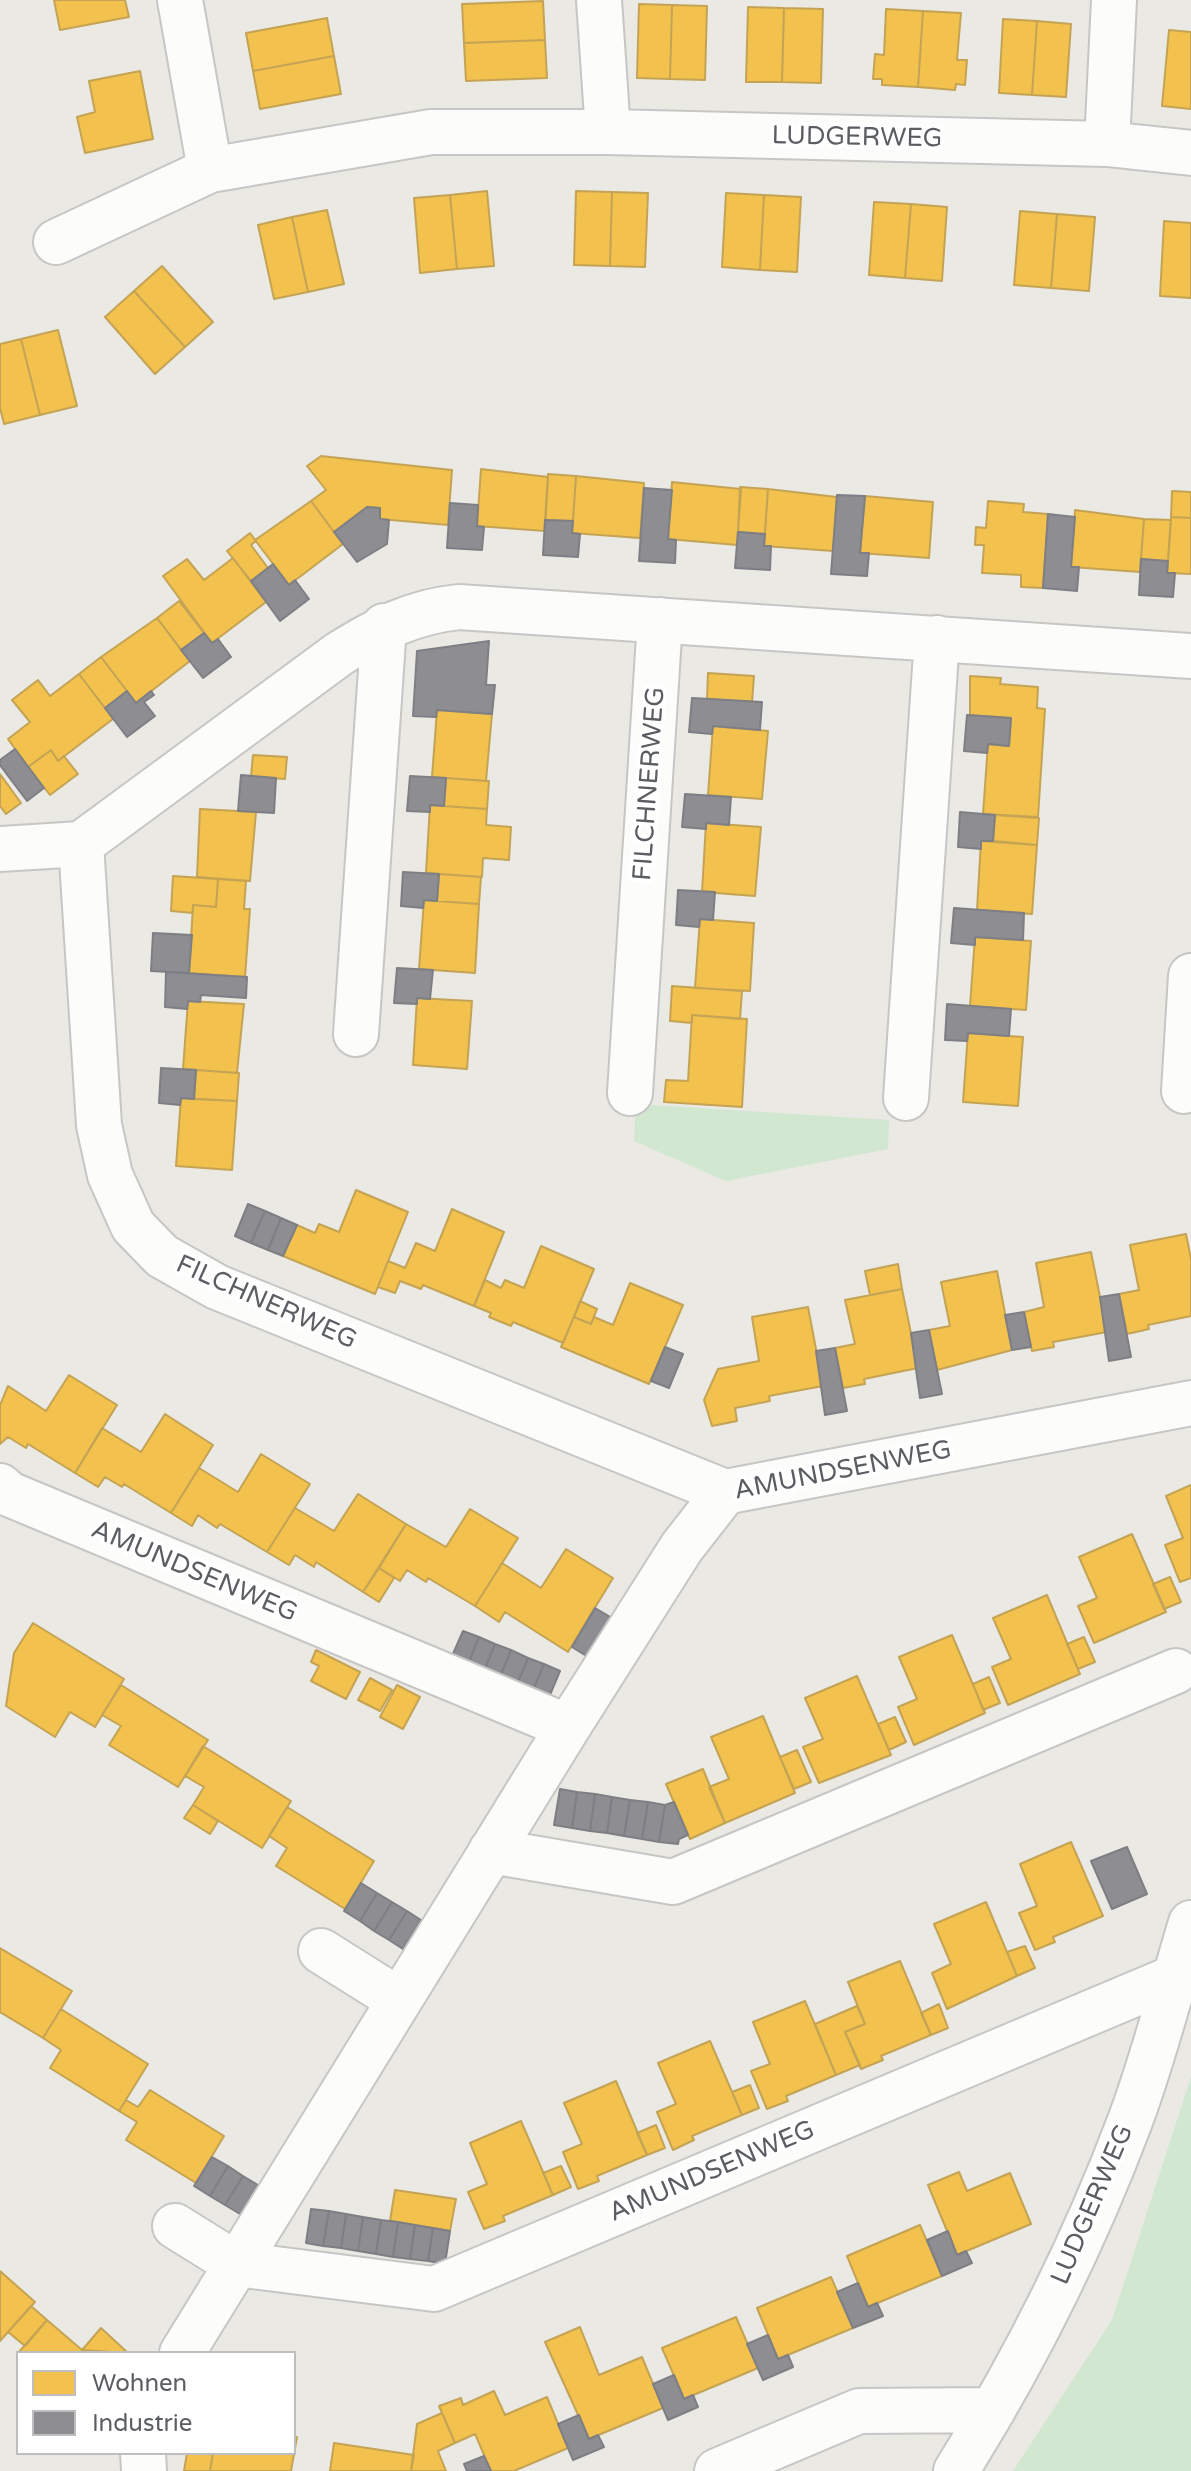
<!DOCTYPE html>
<style>
body{margin:0}
#map{position:relative;width:1191px;height:2471px;overflow:hidden;background:#eae9e4;font-family:"Varela Round",sans-serif}
canvas{display:block}
.legend{position:absolute;left:16px;top:2351px;width:280px;height:104px;box-sizing:border-box;background:#fff;border:2px solid #bdbec0;margin:0;padding:10px 14px;list-style:none;font-size:24px;color:#5a5d62}
.legend li{display:flex;align-items:center;gap:16px;height:40px}
.legend b{width:40px;border:2px solid #bdbec0}
</style>
<div id="map">
<canvas width="1191" height="2471"></canvas>
<ul class="legend">
<li><b style="height:22px;background:#f2c14e"></b>Wohnen</li>
<li><b style="height:22px;background:#8d8d92"></b>Industrie</li>
</ul>
</div>
<script>
const ctx = document.querySelector('canvas').getContext('2d');
ctx.lineJoin = 'round';
function paint(path, color) { ctx.fillStyle = color; ctx.fill(path, 'evenodd'); }
function stroke(path, color, width, dash) { ctx.strokeStyle = color; ctx.lineWidth = width; ctx.lineCap = dash ? 'butt' : 'round'; ctx.setLineDash(dash || []); ctx.stroke(path); }
function drawText(font, color, halo, rows, align = 'center') {
  ctx.font = font + ' "Varela Round",sans-serif'; ctx.lineWidth = 8; ctx.setLineDash([]); ctx.textBaseline = 'middle'; ctx.strokeStyle = halo; ctx.fillStyle = color; for (const [text, x, y, turn = 0] of rows) {
    ctx.save(); ctx.translate(x, y); ctx.rotate((+turn || 0) * Math.PI / 180); ctx.textAlign = isNaN(turn) ? turn : align; if (halo) ctx.strokeText(text, 0, 0); ctx.fillText(text, 0, 0); ctx.restore();
  }
}
paint(new Path2D(`
 M636,1104L889,1120L888,1149L726,1181L634,1141Z
 M1191,2077V2471H1013L1112,2320Z`), '#d1e7d0');
const homes = new Path2D(`
 M54,0H125L129,17L60,30Z
 M543,1L545,40L464,43L462,4Z
 M639,4L672,5L670,79L637,78Z
 M672,5L707,6L705,80L670,79Z
 M748,7L784,8L782,82H746Z
 M784,8L823,9L821,83L782,82Z
 M886,9L923,11L918,87L882,85V79H873L875,54L884,55Z
 M923,11L961,13L957,60H967L965,85L956,84L955,90L918,87Z
 M327,18L334,56L253,71L246,33Z
 M1003,19L1037,21L1032,95L999,93Z
 M1037,21L1071,24L1066,97L1032,95Z
 M1169,30L1191,32V109L1162,106Z
 M545,40L547,78L466,81L464,43Z
 M334,56L341,94L260,109L253,71Z
 M140,71L153,139L85,153L77,117L95,112L89,81Z
 M487,191L494,266L457,269L450,195Z
 M576,191L612,192L610,266L574,265Z
 M612,192L648,193L645,267L610,266Z
 M726,193L764,195L760,270L722,267Z
 M450,195L457,269L420,273L414,198Z
 M764,195L801,197L797,272L760,270Z
 M874,202L911,204L905,278L869,275Z
 M911,204L947,207L942,281L905,278Z
 M327,210L344,284L308,292L292,217Z
 M1020,211L1057,214L1051,288L1014,285Z
 M1057,214L1095,217L1089,291L1051,288Z
 M292,217L308,292L274,299L258,225Z
 M1164,221L1191,223V298L1160,296Z
 M162,266L213,322L185,347L134,291Z
 M134,291L185,347L155,374L105,317Z
 M58,330L77,406L40,415L21,339Z
 M21,339L40,415L4,424L0,408V344Z
 M321,456L452,470L448,525L380,519V508L367,507L334,532L311,501L326,490L307,466Z
 M481,469L548,477L545,531L477,526Z
 M548,474L576,476L573,521L545,520Z
 M576,476L644,483L640,538L572,533Z
 M672,482L741,489L737,545L668,539Z
 M740,487L768,489L765,534L738,532Z
 M768,489L837,497L833,551L764,546Z
 M1172,491L1191,492V518L1171,517Z
 M865,496L933,502L929,558L860,553Z
 M311,501L343,544L289,585L255,540Z
 M988,501L1024,504L1023,512L1048,514L1043,588L1021,587V575L982,573L984,545H975L976,527L986,528Z
 M1075,510L1144,519L1140,572L1071,567Z
 M1171,517L1191,518V574L1167,573Z
 M1144,519L1171,520L1168,561L1141,559Z
 M250,533L256,541L251,545L268,568L251,581L227,551Z
 M233,558L266,602L212,643L163,576L187,559L204,580Z
 M179,601L204,633L181,650L157,618Z
 M157,618L190,661L136,703L101,657Z
 M101,657L127,691L105,708L79,674Z
 M708,673L754,676L752,702L707,699Z
 M79,674L113,719L58,761L51,750L28,767L8,739L30,722L12,700L38,680L50,696Z
 M970,676L1001,678L1000,684L1038,687L1037,708L1045,709L1038,817L983,814L988,744L1009,746L1011,718L970,715Z
 M437,710L492,714L486,781L432,777Z
 M713,726L768,731L762,799L708,795Z
 M51,750L58,761L64,756L78,774L50,795L28,767Z
 M253,755L287,757L285,779L251,777Z
 M0,774L21,803L6,814L0,806Z
 M446,778L489,781L487,809L444,806Z
 M430,805L487,809L486,825L511,827L509,860L483,858L482,877L426,873Z
 M200,809L256,812L250,881L197,877Z
 M995,815L1039,818L1037,845L993,841Z
 M706,823L761,827L755,896L702,892Z
 M981,841L1037,845L1032,914L977,910Z
 M439,874L481,877L479,904L437,901Z
 M173,876L218,879L216,907L193,905V913L171,911Z
 M218,879L246,881L244,909H250L245,977L189,973L193,905L216,907Z
 M424,900L479,904L475,973L419,969Z
 M700,919L754,923L750,991L695,988Z
 M975,937L1031,941L1026,1010L970,1006Z
 M672,986L742,991L740,1019L692,1015V1023L670,1021Z
 M417,998L472,1001L467,1069L413,1065Z
 M188,1001L244,1004L237,1073L183,1069Z
 M692,1015L747,1019L742,1107L664,1102L666,1080L688,1081Z
 M968,1033L1023,1037L1018,1106L963,1102Z
 M196,1070L239,1073L237,1101L194,1099Z
 M181,1098L237,1101L232,1170L176,1166Z
 M356,1190L408,1212L375,1294L283,1256L297,1225L315,1233L319,1224L339,1232Z
 M452,1209L504,1232L474,1306L423,1285L421,1289L400,1281L395,1293L378,1287L388,1261L405,1268L416,1243L435,1251Z
 M1186,1234L1191,1259V1316L1148,1325L1149,1329L1127,1334L1119,1294L1139,1290L1130,1245Z
 M541,1246L594,1269L563,1343L513,1322L511,1326L489,1317L491,1313L474,1306L485,1280L501,1288L505,1280L524,1288Z
 M1091,1252L1107,1332L1053,1342L1054,1347L1032,1351L1024,1312L1044,1307L1036,1263Z
 M898,1264L902,1289L870,1295L865,1271Z
 M997,1271L1012,1350L937,1370L929,1330L950,1326L941,1282Z
 M630,1283L683,1305L649,1384L561,1347L574,1317L591,1324L594,1317L613,1325Z
 M902,1289L918,1368L864,1379L865,1384L843,1388L835,1348L855,1344L845,1300Z
 M580,1301L597,1309L591,1324L574,1317Z
 M808,1307L823,1386L769,1396L770,1401L735,1408L737,1421L712,1426L704,1400L718,1369L759,1361L752,1317Z
 M69,1375L117,1405L75,1473L28,1444L26,1448L8,1437L0,1444V1405L8,1386L46,1411Z
 M165,1414L213,1445L171,1513L124,1484L122,1487L105,1477L98,1487L75,1473L102,1428L141,1452Z
 M261,1454L310,1484L267,1552L220,1524L217,1528L198,1515L192,1526L171,1513L199,1468L238,1492Z
 M1191,1485V1578L1180,1582L1165,1545L1183,1538L1166,1496Z
 M358,1494L406,1524L363,1592L316,1562L314,1567L295,1555L289,1565L267,1552L295,1508L334,1531Z
 M470,1509L518,1538L475,1606L428,1578L426,1582L407,1570L400,1581L379,1568L406,1524L446,1547Z
 M1132,1534L1166,1612L1094,1643L1078,1606L1097,1598L1079,1557Z
 M566,1549L613,1578L568,1652L505,1612L499,1622L475,1606L502,1563L541,1588Z
 M379,1568L394,1578L379,1602L363,1592Z
 M1170,1577L1181,1602L1164,1609L1153,1584Z
 M1047,1595L1080,1674L1008,1705L992,1667L1011,1659L993,1618Z
 M33,1623L124,1679L95,1727L70,1712L55,1737L6,1706L14,1653Z
 M952,1635L985,1713L914,1745L898,1707L917,1699L899,1657Z
 M1084,1637L1095,1662L1078,1669L1067,1644Z
 M316,1650L360,1672L346,1699L311,1681L319,1666L311,1662Z
 M857,1676L891,1755L819,1783L803,1747L823,1739L805,1698Z
 M989,1677L1000,1703L983,1710L973,1684Z
 M370,1678L392,1690L380,1711L358,1700Z
 M121,1685L208,1740L178,1787L109,1745L121,1726L102,1715Z
 M397,1685L420,1697L403,1729L380,1717Z
 M763,1716L795,1793L725,1823L709,1787L729,1779L711,1737Z
 M895,1717L906,1742L889,1750L878,1724Z
 M203,1746L291,1801L262,1848L193,1805L204,1787L185,1776Z
 M797,1750L811,1782L794,1789L780,1757Z
 M703,1769L725,1823L690,1839L666,1784Z
 M193,1805L218,1821L210,1834L184,1818Z
 M287,1807L374,1861L345,1909L276,1866L287,1848L269,1836Z
 M1071,1842L1103,1916L1053,1937L1055,1942L1035,1950L1019,1913L1037,1906L1020,1864Z
 M986,1902L1017,1976L947,2009L932,1973L951,1964L934,1924Z
 M1025,1946L1035,1968L1017,1976L1007,1952Z
 M0,1948L72,1991L43,2038L0,2012Z
 M900,1961L931,2035L881,2056L883,2060L861,2069L845,2032L865,2024L848,1982Z
 M805,2001L836,2075L786,2096L788,2101L767,2109L751,2071L770,2064L753,2022Z
 M939,2004L948,2028L931,2035L921,2013Z
 M857,2006L865,2024L845,2032L860,2065L836,2075L815,2024Z
 M61,2009L148,2064L119,2111L50,2068L61,2050L43,2038Z
 M710,2041L742,2115L692,2136L694,2140L673,2150L657,2112L676,2104L658,2063Z
 M616,2081L647,2155L597,2176L599,2181L578,2189L563,2152L582,2144L564,2103Z
 M750,2085L759,2108L742,2115L732,2092Z
 M150,2090L224,2136L196,2183L126,2140L137,2122L119,2111L126,2100L138,2107Z
 M521,2121L553,2195L503,2216L505,2221L484,2229L468,2192L487,2184L470,2143Z
 M656,2125L665,2148L647,2155L637,2133Z
 M561,2166L571,2187L553,2195L543,2173Z
 M959,2172L967,2191L1010,2173L1031,2224L957,2255L928,2185Z
 M395,2190L456,2199L450,2231L390,2221Z
 M920,2225L942,2276L868,2307L847,2256Z
 M0,2271L35,2302L0,2341Z
 M831,2277L853,2328L778,2359L757,2308Z
 M31,2306L47,2320L25,2346L8,2332Z
 M736,2317L758,2368L684,2399L662,2348Z
 M47,2320L82,2350L85,2353H18Z
 M580,2327L599,2375L642,2357L663,2408L589,2439L545,2342Z
 M101,2328L127,2352L126,2353L82,2350Z
 M494,2391L505,2415L547,2397L568,2448L514,2471H491L475,2434L455,2443L439,2406L461,2398L463,2405Z
 M442,2413L455,2443L438,2451L446,2471H411L417,2424Z
 M294,2437H297L291,2471H210L213,2453H294Z
 M334,2443L414,2455L411,2471H330Z
 M187,2453H213L210,2471H184Z`);
paint(homes, '#f2c14e');
stroke(homes, '#c4a354', 2);
const industry = new Path2D(`
 M644,488L672,490L668,539L676,540L675,563L639,561Z
 M837,495L865,496L860,553H869L867,576L831,574Z
 M450,503L478,505L477,526L484,527L482,550L447,548Z
 M367,507L380,508V519L389,520L387,544L357,562L334,532Z
 M1048,514L1075,517L1071,567H1079L1077,591L1043,588Z
 M545,520L573,521L572,533L580,534L578,557L543,555Z
 M738,532L765,534L764,546H771L770,570L735,568Z
 M1141,559L1168,561L1167,573H1175L1173,597L1139,595Z
 M273,564L289,585L295,580L309,599L280,621L251,581Z
 M204,633L212,643L218,639L231,657L203,678L181,650Z
 M489,641L486,685H495L492,714L437,710L436,717L413,716L417,651Z
 M127,691L136,703L151,691L154,695L144,702L155,716L127,737L105,708Z
 M692,698L762,702L760,730L713,726L712,734L689,732Z
 M967,715L1011,718L1009,746L988,744L987,753L964,751Z
 M15,749L44,788L27,801L0,765V760Z
 M241,775L276,778L274,813L238,811Z
 M410,776L446,778L444,806L430,805V812L407,811Z
 M685,794L731,797L729,825L706,823V829L682,827Z
 M960,812L995,815L993,841H981V849L958,847Z
 M403,872L439,874L437,901L424,900L423,908L401,906Z
 M678,890L715,892L713,920L700,919L699,927L676,925Z
 M954,908L1024,913L1023,940L975,937V945L951,943Z
 M153,933L192,935L189,973L151,971Z
 M397,968L433,970L430,999L417,998V1004L394,1003Z
 M166,972L247,977L246,998L201,995L200,1002L188,1001L187,1009L165,1007Z
 M947,1004L1011,1009L1009,1036L968,1033L967,1041L945,1040Z
 M161,1068L196,1070L194,1099L181,1098L180,1105L159,1103Z
 M248,1204L265,1211L251,1243L235,1236Z
 M265,1211L281,1218L268,1250L251,1243Z
 M281,1218L297,1225L283,1256L268,1250Z
 M1119,1294L1131,1357L1109,1361L1100,1297Z
 M1024,1312L1031,1347L1012,1350L1005,1315Z
 M929,1330L942,1394L920,1398L911,1333Z
 M665,1347L683,1354L669,1388L651,1381Z
 M835,1348L847,1411L825,1415L816,1351Z
 M595,1608L612,1618L588,1657L572,1647Z
 M463,1631L479,1637L466,1669L449,1663Z
 M479,1637L495,1644L482,1676L466,1669Z
 M495,1644L511,1650L498,1682L482,1676Z
 M511,1650L528,1658L515,1689L498,1682Z
 M528,1658L544,1664L531,1695L515,1689Z
 M544,1664L560,1671L547,1702L531,1695Z
 M560,1789L577,1792L572,1828L554,1825Z
 M577,1792L595,1794L590,1831L572,1828Z
 M595,1794L612,1797L607,1833L590,1831Z
 M612,1797L630,1800L624,1836L607,1833Z
 M630,1800L648,1802L642,1839L624,1836Z
 M648,1802L665,1805L659,1842L642,1839Z
 M674,1802L688,1835L679,1839L678,1844L659,1842L665,1805Z
 M1127,1847L1147,1894L1112,1909L1091,1861Z
 M361,1883L377,1893L360,1921L344,1911Z
 M377,1893L392,1902L374,1931L360,1921Z
 M392,1902L407,1911L389,1940L374,1931Z
 M407,1911L421,1920L403,1949L389,1940Z
 M212,2157L228,2166L210,2196L194,2186Z
 M228,2166L243,2176L225,2205L210,2196Z
 M243,2176L258,2185L240,2214L225,2205Z
 M311,2209L329,2211L323,2246L306,2243Z
 M329,2211L346,2214L341,2248L323,2246Z
 M346,2214L363,2217L358,2251L341,2248Z
 M363,2217L381,2220L376,2254L358,2251Z
 M381,2220L398,2222L393,2257L376,2254Z
 M398,2222L415,2225L410,2259L393,2257Z
 M415,2225L433,2228L428,2261L410,2259Z
 M433,2228L450,2231L445,2264L428,2261Z
 M948,2231L957,2255L966,2251L972,2263L942,2276L927,2240Z
 M858,2283L868,2307L877,2303L883,2316L853,2328L837,2292Z
 M768,2335L778,2359L788,2355L793,2367L763,2380L747,2344Z
 M674,2375L684,2399L693,2395L698,2407L668,2420L653,2384Z
 M579,2415L589,2439L598,2435L604,2447L573,2460L558,2424Z
 M484,2456L491,2471H467L464,2464Z`);
paint(industry, '#8d8d92');
stroke(industry, '#7e7f84', 2);
const minor = new Path2D(`
 M180,0L210,170
 M599,0L608,132
 M1107,144L1114,0
 M56,242L210,170L431,132H608L1107,144L1191,153
 M81,844L99,1125L110,1175L133,1226L162,1256L217,1287L725,1492
 M0,849L81,844L339,654C379,629 412,612 459,607L1191,656
 M356,1034L384,626
 M1184,1091L1191,976
 M630,1093L660,620
 M906,1098L937,638
 M0,1486L9,1494L568,1727
 M491,1851L673,1882L1176,1671
 M321,1951L399,2000
 M175,2226L236,2264L434,2289L1175,1977
 M182,2353L568,1727L682,1547L725,1492L1191,1403
 M143,2453L144,2471
 M717,2471L859,2411L993,2410
 M956,2471C1025,2361 1084,2243 1130,2121C1154,2057 1171,1989 1191,1923`);
stroke(minor, '#c6c6c5', 48);
stroke(minor, '#fcfcfb', 44);
drawText('26px', '#5a5d62', '#fff', [
 ["LUDGERWEG",857,138,1],
 ["FILCHNERWEG",650,784,-86],
 ["FILCHNERWEG",266,1303,24],
 ["AMUNDSENWEG",843,1471,-11],
 ["AMUNDSENWEG",194,1572,23],
 ["AMUNDSENWEG",712,2172,-23],
 ["LUDGERWEG",1093,2205,-67]
]);
</script>
